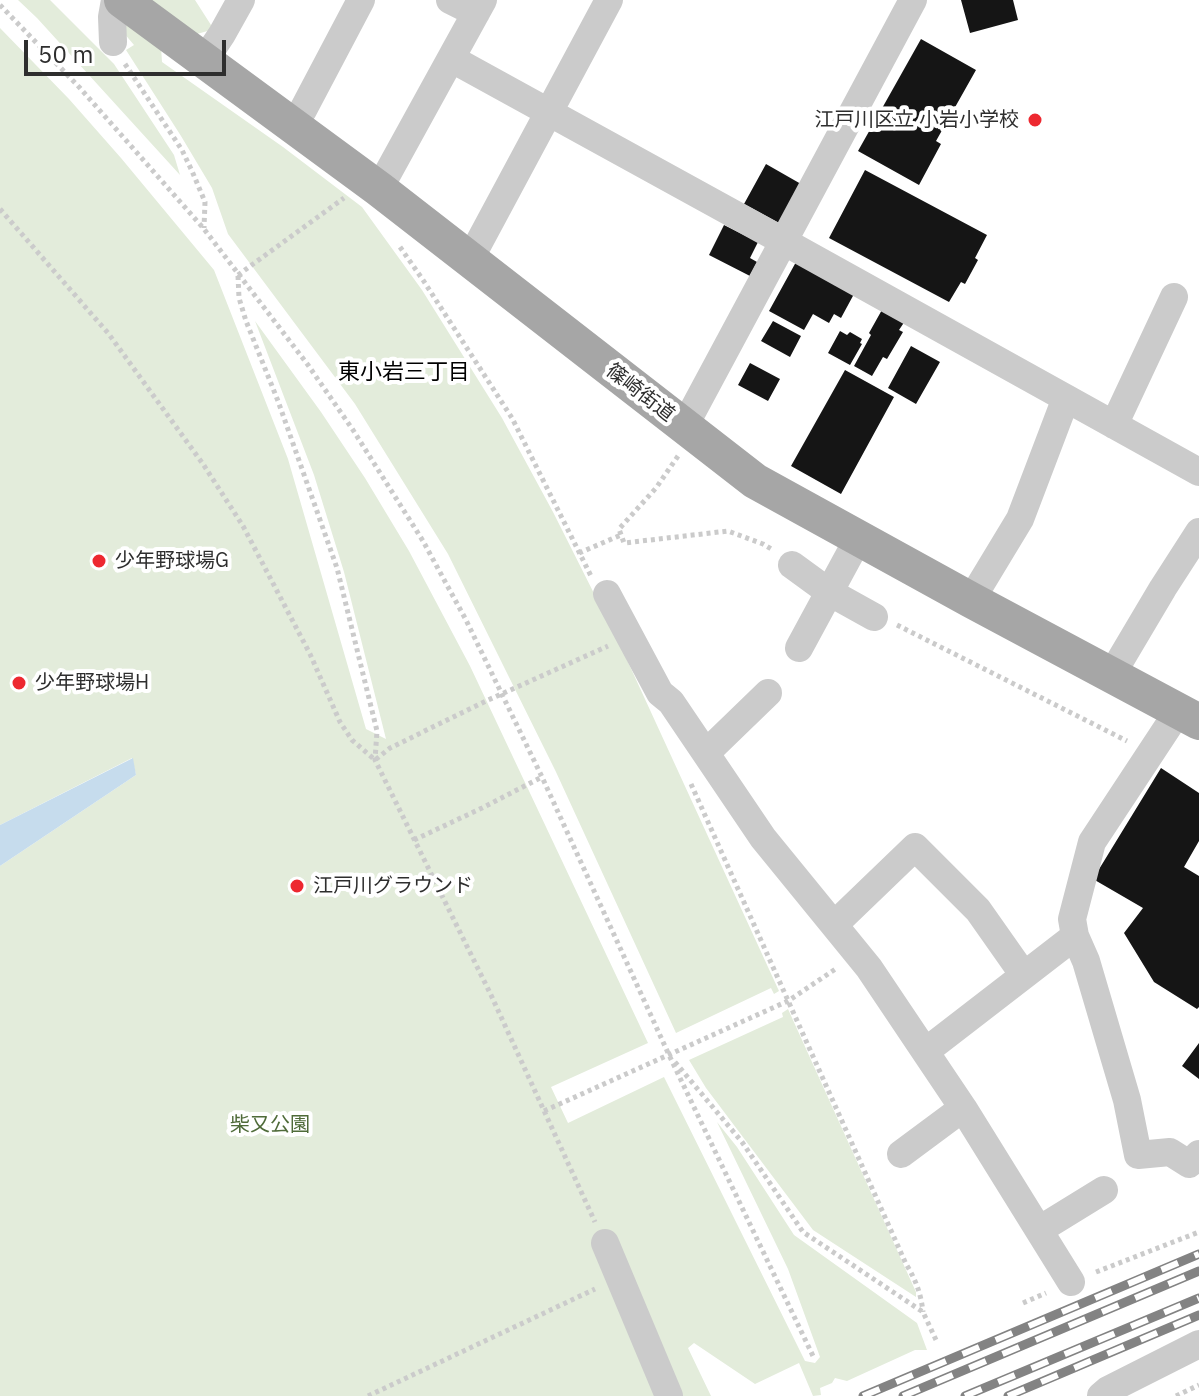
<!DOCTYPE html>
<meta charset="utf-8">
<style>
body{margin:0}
#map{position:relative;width:1199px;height:1396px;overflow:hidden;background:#fff;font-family:"IBM Plex Sans",sans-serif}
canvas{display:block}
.scale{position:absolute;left:24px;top:40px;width:202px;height:36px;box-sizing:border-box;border:4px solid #2e2e2e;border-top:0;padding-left:10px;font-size:24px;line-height:28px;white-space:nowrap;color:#2e2e2e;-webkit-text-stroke:6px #fff;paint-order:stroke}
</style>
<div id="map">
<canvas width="1199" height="1396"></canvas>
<div class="scale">50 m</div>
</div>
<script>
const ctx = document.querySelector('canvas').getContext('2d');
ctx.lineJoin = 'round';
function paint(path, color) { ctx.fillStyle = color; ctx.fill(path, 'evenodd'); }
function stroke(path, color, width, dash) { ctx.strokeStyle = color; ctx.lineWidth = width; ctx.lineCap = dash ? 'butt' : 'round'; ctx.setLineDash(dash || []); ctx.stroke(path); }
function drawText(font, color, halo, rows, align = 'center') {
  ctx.font = font + ' "IBM Plex Sans","Noto Sans JP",sans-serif'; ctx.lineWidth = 8; ctx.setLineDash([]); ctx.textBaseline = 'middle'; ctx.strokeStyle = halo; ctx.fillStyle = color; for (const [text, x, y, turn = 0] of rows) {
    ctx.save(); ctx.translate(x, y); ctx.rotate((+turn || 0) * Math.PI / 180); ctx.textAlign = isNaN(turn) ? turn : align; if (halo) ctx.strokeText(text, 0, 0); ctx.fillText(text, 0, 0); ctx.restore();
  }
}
paint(new Path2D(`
 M18,0H50L114,64L174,155L180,175L37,18Z
 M146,0H195L211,25V30L197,34Z
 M127,23L161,47L162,62L283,147L362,207L422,290L502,418L553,512L622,649L779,991L774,994L771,988L676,1033L556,772L448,554L355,404L228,234L212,188L181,136L126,50L134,45L123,32Z
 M0,28L69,99L121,158L214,270L288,459L366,729L386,739L344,572L314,475L255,321L321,412L365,478L409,551L470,666L648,1043L551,1087L568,1123L664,1077L805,1361L815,1363L820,1357L788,1269L717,1122L737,1147L794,1235L917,1323L927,1350H915L847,1381L835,1378L832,1383L820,1388L821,1395L813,1396L799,1363L755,1384L694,1343L688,1348L711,1396H0V866L136,775L132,758L0,825Z
 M788,1009L916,1292V1297L813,1230L706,1088L689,1060L783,1017L782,1013Z`), '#e3ecdb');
paint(new Path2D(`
 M133,758L136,775L0,866V825Z`), '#c6dced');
paint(new Path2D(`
 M961,0H1013L1018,20L970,33Z
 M921,39L976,70L936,141L941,144L919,185L858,151Z
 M766,164L801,184L779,223L744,204Z
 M865,170L987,235L975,258L978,260L965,284L961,282L949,302L829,238Z
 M724,225L758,242L750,258L757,262L750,276L709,255Z
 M796,262L854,294L841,318L834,314L829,323L813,314L804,330L769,311Z
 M883,308L905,321L899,330L903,332L887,359L883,357L872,376L854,366L871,335L869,333Z
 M773,321L801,336L790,357L761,341Z
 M840,331L847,335L850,332L862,339L860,343L862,344L850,365L828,353Z
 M911,346L940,362L916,404L888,388Z
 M750,363L780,379L768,401L738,385Z
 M845,370L894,397L841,494L791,466Z
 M1161,768L1199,793V841L1184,867L1199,876V1007L1197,1009L1154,982L1124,933L1143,908L1093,879Z
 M1199,1043V1079L1182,1066Z`), '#151515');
stroke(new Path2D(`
 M0,5L80,88L204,229L308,365L353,430L423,541L466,620L542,777L669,1055L813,1356
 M125,64L182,150L192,171L205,202L204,228
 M0,209L108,333L203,464L243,526L310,654L340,722L352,740L375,760L390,748L486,701L608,646
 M400,247L423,280L512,418L591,576
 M238,275L344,198
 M238,276L239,298L246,321L278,401L337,568L377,731L375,760L491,995L595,1222
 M678,456L656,488L619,529L624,543L728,531L763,544L773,550
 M579,553L621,535
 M897,625L1127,741
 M691,784L906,1264C916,1280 921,1294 923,1312
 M414,840L482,808L542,777
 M675,1062L742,1142L803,1232L923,1312L937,1342
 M544,1111L788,1001L837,968
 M1096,1272L1199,1232
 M1023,1303L1046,1293
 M368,1396L595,1289
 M1176,1396L1199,1385`), '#cbcbcb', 5, [4, 4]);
stroke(new Path2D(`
 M450,0L476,13
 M113,42L112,17L115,0
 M452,59L783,241L1199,472
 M204,61L222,34L241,0
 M292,125L303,110L361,0
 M379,189L483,0
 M469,261L609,0
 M1114,425L1174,297
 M684,427L913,0
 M792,565L829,592L874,617
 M607,594L660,693L671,702L763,838L869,968L963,1108L1071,1282
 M971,600L1020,519L1066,398
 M799,648L858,539
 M1112,674L1163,588L1199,532
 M1179,710L1092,842L1072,919L1075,936L1086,961L1127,1100L1138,1155L1170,1152L1189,1164L1199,1154
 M706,753L768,693
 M835,924L915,847L978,910L1023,974
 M926,1051L1075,936
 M901,1154L963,1108
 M1039,1230L1104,1190
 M605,1243L669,1396
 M1101,1396L1108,1390L1199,1344`), '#cbcbcb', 28);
stroke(new Path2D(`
 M122,0L379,189L755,481L971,600L1199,722`), '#a6a6a6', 36);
const rail = new Path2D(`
 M863,1396L1199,1254
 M903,1396L1199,1271
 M965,1396L1199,1298
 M1008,1396L1199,1315`);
stroke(rail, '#838383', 9);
stroke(rail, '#fff', 6, [18]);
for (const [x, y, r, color] of [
 [1035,120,8,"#ed2830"],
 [99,561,8,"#ed2830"],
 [19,683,8,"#ed2830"],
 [297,886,8,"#ed2830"]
]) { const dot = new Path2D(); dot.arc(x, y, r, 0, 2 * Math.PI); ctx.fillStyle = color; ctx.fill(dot); stroke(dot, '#fff', 3); }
drawText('20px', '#2e2e2e', '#fff', [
 ["江戸川区立 小岩小学校",1019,120,"right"],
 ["少年野球場G",115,561],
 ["少年野球場H",35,683],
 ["江戸川グラウンド",313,886]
], 'left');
drawText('20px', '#2e2e2e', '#fff', [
 ["篠崎街道",640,393,38]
]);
drawText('20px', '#4f6b39', '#fff', [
 ["柴又公園",270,1125]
]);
drawText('22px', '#000', '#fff', [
 ["東小岩三丁目",404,373]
]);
</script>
